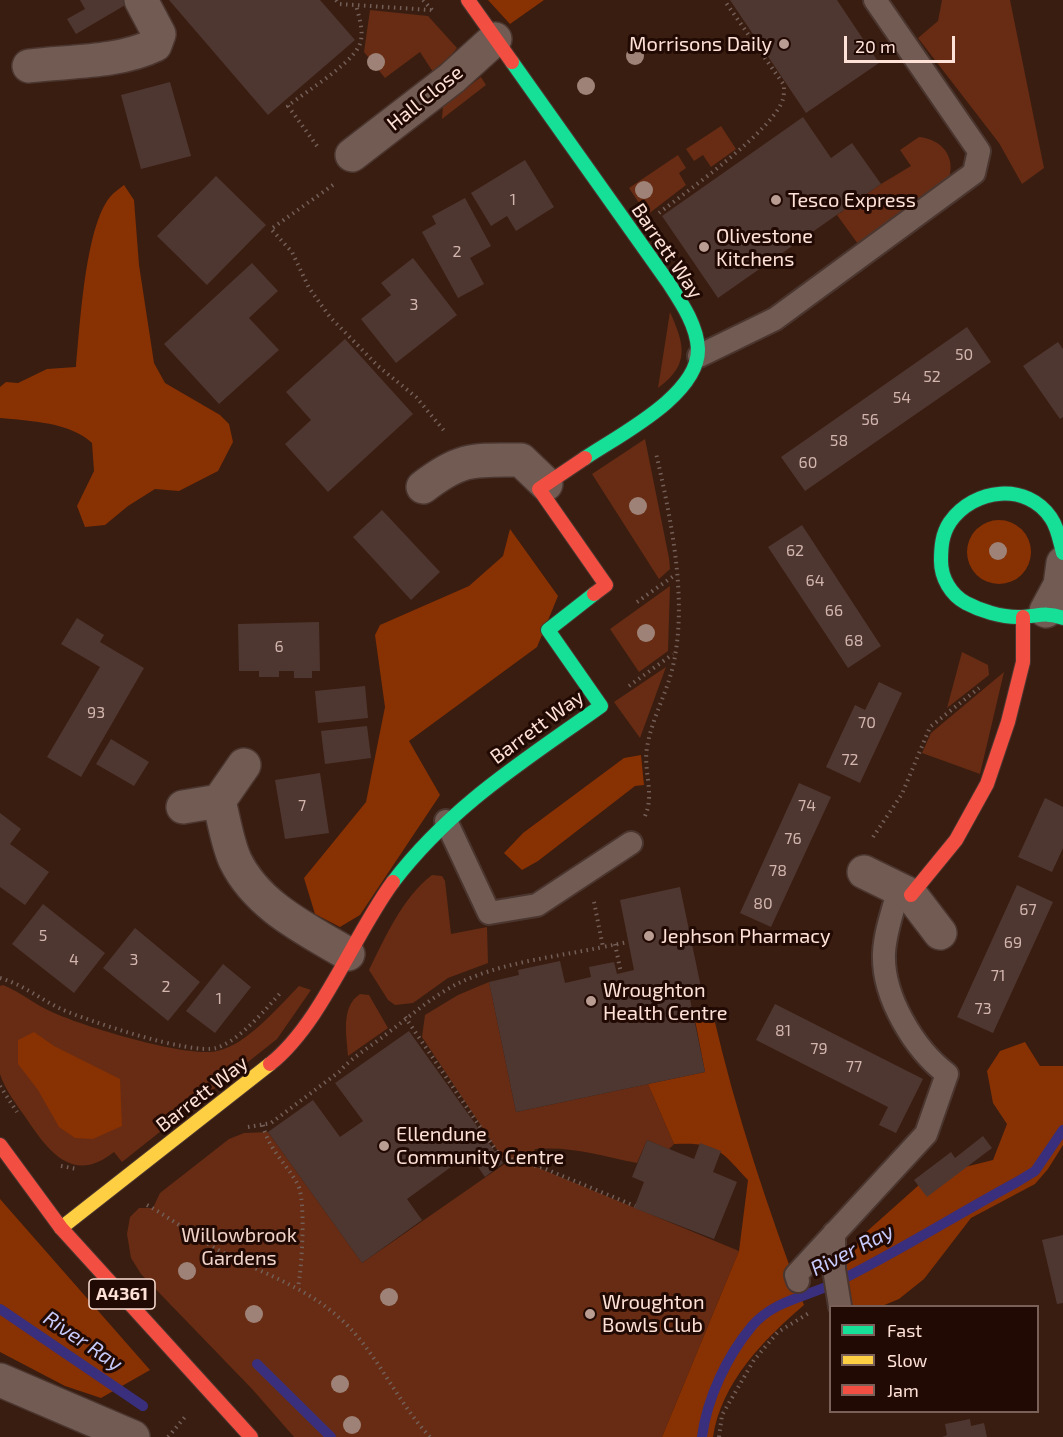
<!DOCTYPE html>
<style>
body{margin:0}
#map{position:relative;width:1063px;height:1437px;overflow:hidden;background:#391d11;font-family:"Exo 2",sans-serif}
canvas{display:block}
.legend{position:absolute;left:829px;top:1305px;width:210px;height:108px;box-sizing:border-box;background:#210a03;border:2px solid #796058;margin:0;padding:8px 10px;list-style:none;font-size:18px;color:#fee1d7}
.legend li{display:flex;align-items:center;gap:12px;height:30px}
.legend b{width:30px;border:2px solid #796058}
.scale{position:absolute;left:844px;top:36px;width:111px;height:27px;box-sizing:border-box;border:3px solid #fee1d7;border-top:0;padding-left:8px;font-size:18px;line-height:21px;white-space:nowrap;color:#fee1d7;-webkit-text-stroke:4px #210a03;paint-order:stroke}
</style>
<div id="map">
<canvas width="1063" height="1437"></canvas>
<ul class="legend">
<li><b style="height:8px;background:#16e098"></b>Fast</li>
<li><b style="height:8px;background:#ffcf43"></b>Slow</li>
<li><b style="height:8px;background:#f24e42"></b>Jam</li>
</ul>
<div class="scale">20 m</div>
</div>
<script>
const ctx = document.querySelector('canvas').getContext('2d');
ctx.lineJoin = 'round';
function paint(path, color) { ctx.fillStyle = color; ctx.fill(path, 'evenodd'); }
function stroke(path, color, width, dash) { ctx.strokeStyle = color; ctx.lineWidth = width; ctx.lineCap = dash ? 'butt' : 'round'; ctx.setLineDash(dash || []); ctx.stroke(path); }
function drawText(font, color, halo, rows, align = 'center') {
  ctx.font = font + ' "Exo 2",sans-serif'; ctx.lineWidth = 6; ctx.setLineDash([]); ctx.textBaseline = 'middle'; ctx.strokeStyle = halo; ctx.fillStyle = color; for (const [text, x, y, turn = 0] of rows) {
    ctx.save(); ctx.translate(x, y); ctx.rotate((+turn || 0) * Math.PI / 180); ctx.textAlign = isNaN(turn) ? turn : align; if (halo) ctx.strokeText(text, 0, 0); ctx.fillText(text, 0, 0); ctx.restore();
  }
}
paint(new Path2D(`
 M942,0H1010L1044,168L1022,184L999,143L918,38L938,21Z
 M370,10L428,16L457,48L435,75L420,52L385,78L364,52Z
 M481,77L486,85L442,119L443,106Z
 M721,126L736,149L711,167L703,155L694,161L686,149Z
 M919,137C941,139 956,156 949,178L858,244L837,215L881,184L911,166L900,150Z
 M678,155L686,168L679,173L686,185L647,215L629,188Z
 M670,312C684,344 691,364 658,388Z
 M645,439L669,558L670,569L659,579L592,474Z
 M670,586L668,651L639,672L610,629Z
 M962,652L988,665L989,675L947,708Z
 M666,667L640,738L614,702Z
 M1004,672L980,774L922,753L931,733Z
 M432,875L442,876L445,881L451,934L487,927L488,963L448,978L413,1003L395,1005L388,1000L369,970C386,936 402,898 432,875Z
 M489,982L516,1112L648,1084L674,1144L669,1149L647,1140L637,1163C602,1156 572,1146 535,1149L529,1164L739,1251L662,1437H294L253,1390L141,1274L131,1258L127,1234L130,1217L139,1208H153L160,1193L229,1139L244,1133L268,1132L362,1263L506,1163L422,1037L425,1015L458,995Z
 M3,985C21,992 35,1005 52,1012C82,1026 186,1058 217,1051C247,1045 279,1006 299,986L311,990L277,1039L122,1162L114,1152C73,1185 48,1151 26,1118C17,1105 5,1090 0,1074C0,1058 0,1006 0,986Z
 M360,994L369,995L388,1028L348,1056C347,1037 340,1007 360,994Z`), '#672c13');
paint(new Path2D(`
 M488,0H544L510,24Z
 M124,185L134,200L139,265L154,363L165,383L220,415L229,424L233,442L218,471L179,491L155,489L128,506L105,525L85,527L77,506L94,471L92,443C70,422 30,421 0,418V387L6,382L18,383L47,369L76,367C80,327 85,227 110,197C113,193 119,189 124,185Z
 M967 552a32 32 0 1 1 64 0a32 32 0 1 1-64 0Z
 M510,529L558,596L537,647L409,741L440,795L360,915L340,927L315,914L304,878L366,802L385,707L375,635L380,625L469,586L503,556Z
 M641,755L644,785L635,786L538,861L522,870L504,853L523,833L624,758Z
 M713,1014C736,1114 768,1209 804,1305C764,1339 721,1383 713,1437H662L739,1251L748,1180C720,1150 717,1142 674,1144L648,1084L705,1072L695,1020Z
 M34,1032L54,1046L120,1079L122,1126L93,1139L75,1138L59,1127L38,1090L18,1064V1040Z
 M1025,1042L1040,1066H1063V1145L1048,1169L1035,1184L971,1218L924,1279L899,1299L882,1306H852L845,1291L846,1260L864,1234L929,1176L993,1160L1007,1124L993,1103L987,1071L1000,1051Z
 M0,1199L150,1370L101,1398L65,1386L0,1352Z`), '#883103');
stroke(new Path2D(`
 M0,1309L143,1406
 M257,1364L331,1437
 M702,1437C707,1398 727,1356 752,1326C773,1301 805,1297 833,1284C896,1253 956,1215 1017,1182L1035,1171L1063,1130`), '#392f7d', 10);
paint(new Path2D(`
 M80,0H124L127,4L76,34L67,19L85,9Z
 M169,0H320L355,40L268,115Z
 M730,0H837L879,63L806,113Z
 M170,82L191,156L141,169L121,95Z
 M803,117L831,158L852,143L881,184L718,298L662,216Z
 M525,160L554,207L516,231L507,216L491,226L471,193Z
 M216,176L266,225L207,285L157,236Z
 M465,198L491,246L470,258L484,284L458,298L422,232L436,224L432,216Z
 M413,258L457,315L396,363L361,319L391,295L381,283Z
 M252,263L278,291L249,318L279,350L219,404L164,344Z
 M967,327L991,362L805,491L781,457Z
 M345,339L413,414L328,492L285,444L311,420L286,392Z
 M1058,342L1063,349V417L1060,419L1023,366Z
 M382,510L440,572L411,600L353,537Z
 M802,525L881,646L848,668L768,547Z
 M77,618L104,635L100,642L144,668L81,777L47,757L100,667L61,644Z
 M319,622L320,671H312V678H294V671H279V677H259V671H239L238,624Z
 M879,682L902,693L860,783L826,767L855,705L865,710Z
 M365,686L368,718L318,723L315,691Z
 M367,726L371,758L325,764L321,731Z
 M111,739L149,762L134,786L96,764Z
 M320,773L329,833L285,839L275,780Z
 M799,783L831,797L771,927L740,913Z
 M1045,798L1063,807V848L1052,872L1018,857Z
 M0,813L21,829L10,844L49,872L25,905L0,887Z
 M1017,885L1053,902L993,1033L957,1017Z
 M680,887L702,992L689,994L705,1072L516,1112L489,982L519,975L518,970L560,961L565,983L591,977L589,967L614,962L617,974L634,970L620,900Z
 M43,904L105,953L74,993L12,944Z
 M135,928L200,982L168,1021L103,968Z
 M223,964L251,987L215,1033L186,1011Z
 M775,1004L923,1079L896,1133L879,1125L888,1107L756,1040Z
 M409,1031L503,1163L485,1177L469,1154L407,1199L422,1220L362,1263L268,1132L313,1100L340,1137L363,1121L335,1083Z
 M983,1136L992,1148L927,1197L914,1180L951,1152L955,1158Z
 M647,1140L694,1159L700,1143L721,1151L713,1172L737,1182L714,1239L634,1208L644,1182L632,1177Z
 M1063,1235V1303L1057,1304L1042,1240Z
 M970,1419L971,1426L984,1423L987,1437H942L947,1435L945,1424Z`), '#4f3731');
const lane = new Path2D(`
 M699,356L775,319L974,173L979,151L875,0
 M446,821L489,913L537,905L631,843
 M834,1233V1269L840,1306
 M798,1281L796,1275L926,1134L947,1074C914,1049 882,996 884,953C885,932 893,910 899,889`);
const street = new Path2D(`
 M29,66C69,61 118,63 155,45L159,34L141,0
 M352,155L452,78L495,39
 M423,487C462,457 474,460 521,460L546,484
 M1046,611L1060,585L1063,563
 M219,801C224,820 227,842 235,860C257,906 306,929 348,954
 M183,807L219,801L244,765
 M864,872L911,895L940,933
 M0,1380L133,1437`);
const fast = new Path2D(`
 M512,62L668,282C681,302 697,325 698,349C699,395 619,435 585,458
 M1063,553C1060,542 1058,528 1051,518C1027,482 974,488 950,522C942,534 941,547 941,561C941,578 951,595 966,603C981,611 1001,617 1018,617C1037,617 1044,611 1063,618
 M393,882C452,805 524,761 601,706L548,630L594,594`);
const slow = new Path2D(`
 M61,1228L270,1064`);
const jam = new Path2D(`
 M468,0L512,62
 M585,458L539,489L606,585L594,594
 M911,895L956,840L987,784L1008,722L1023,662V617
 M270,1064C321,1024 353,936 393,882
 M0,1145L61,1228L251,1437`);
stroke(lane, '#4b362f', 26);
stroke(street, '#4b362f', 36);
stroke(fast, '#4b362f', 16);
stroke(slow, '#4b362f', 16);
stroke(jam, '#4b362f', 16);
stroke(new Path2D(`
 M336,0L339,4L431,10
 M423,0L433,11
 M317,146L288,106C306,91 349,66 359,46C365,34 359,17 356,5
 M333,185L271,229L292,252L309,288L330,317L378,366L416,397L446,433
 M659,213C687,191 774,130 783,99C784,95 784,90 784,85L724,0
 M637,602L675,575
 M629,686L673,654
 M645,816C655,794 643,770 647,748C651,721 665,697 672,670C689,603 671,519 656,453
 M873,837L902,794L930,727L979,688
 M594,902L603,947L628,942
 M615,944L621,973
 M0,978C22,984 40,999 61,1009C88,1021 190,1055 216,1048C238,1042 267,1008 282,991
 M405,1017L500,1156L543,1168L635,1206
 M0,1086L17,1112
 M263,1125C268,1149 287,1164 298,1185C306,1201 302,1268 298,1287
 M248,1127L271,1123L339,1072C353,1056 372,1046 389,1032C416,1012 440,989 473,977C513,961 560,956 603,947
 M61,1166L77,1169
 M147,1205C172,1219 195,1237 220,1251C265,1275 308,1287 346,1324C379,1357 398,1403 430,1437
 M168,1437L185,1417
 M719,1437L722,1415L754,1360L778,1332L809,1313`), '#735f58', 4, [1.5, 4.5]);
stroke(lane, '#715b53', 22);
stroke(street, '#715b53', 33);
stroke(fast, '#16e098', 14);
stroke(slow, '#ffcf43', 14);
stroke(jam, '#f24e42', 14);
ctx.fillStyle = '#9e8277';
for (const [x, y] of [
 [635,56],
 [376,62],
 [586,86],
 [644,190],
 [638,506],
 [998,551],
 [646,633],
 [187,1271],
 [389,1297],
 [254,1314],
 [340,1384],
 [352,1425]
]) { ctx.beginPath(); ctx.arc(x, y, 9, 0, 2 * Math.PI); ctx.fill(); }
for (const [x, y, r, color] of [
 [784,44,6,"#b99c92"],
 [776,200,6,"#b99c92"],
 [704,247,6,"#b99c92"],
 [649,936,6,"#b99c92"],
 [591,1001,6,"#b99c92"],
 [384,1146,6,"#b99c92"],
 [590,1314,6,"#b99c92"]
]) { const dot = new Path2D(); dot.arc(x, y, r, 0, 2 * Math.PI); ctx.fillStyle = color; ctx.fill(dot); stroke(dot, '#210a03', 2); }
drawText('16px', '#d2b6ae', null, [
 ["1",513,200],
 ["2",457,252],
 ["3",414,305],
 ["50",964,355],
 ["52",932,377],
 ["54",902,398],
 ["56",870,420],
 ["58",839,441],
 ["60",808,463],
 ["62",795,551],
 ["64",815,581],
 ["66",834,611],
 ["68",854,641],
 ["6",279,647],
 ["93",96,713],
 ["70",867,723],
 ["72",850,760],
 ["7",302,806],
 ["74",807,806],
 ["76",793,839],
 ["78",778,871],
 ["80",763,904],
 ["67",1028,910],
 ["5",43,936],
 ["69",1013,943],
 ["4",74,960],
 ["3",134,960],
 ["71",998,976],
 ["2",166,987],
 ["1",219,999],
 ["73",983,1009],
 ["81",783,1031],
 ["79",819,1049],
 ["77",854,1067]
]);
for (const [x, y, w] of [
 [122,1294,66]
]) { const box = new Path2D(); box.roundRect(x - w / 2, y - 15, w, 30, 4.5); ctx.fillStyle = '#210a03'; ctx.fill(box); stroke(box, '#fee1d7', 1.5); }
drawText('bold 18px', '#fee1d7', null, [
 ["A4361",122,1294]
]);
drawText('20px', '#fee1d7', '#210a03', [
 ["Morrisons Daily",772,44,"right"],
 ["Tesco Express",788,200],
 ["Olivestone",716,236],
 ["Kitchens",716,259],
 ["Jephson Pharmacy",661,936],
 ["Wroughton",603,990],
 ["Health Centre",603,1013],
 ["Ellendune",396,1134],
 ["Community Centre",396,1157],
 ["Wroughton",602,1302],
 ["Bowls Club",602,1325]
], 'left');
drawText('20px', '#fee1d7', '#210a03', [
 ["Hall Close",425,98,-39],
 ["Barrett Way",667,251,56],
 ["Barrett Way",537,727,-36],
 ["Barrett Way",202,1094,-38]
]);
drawText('20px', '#f0d4ca', '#210a03', [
 ["Willowbrook",239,1235],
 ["Gardens",239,1258]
]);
drawText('italic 21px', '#c7cbfc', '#210a03', [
 ["River Ray",852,1250,-27],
 ["River Ray",83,1341,34]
]);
</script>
